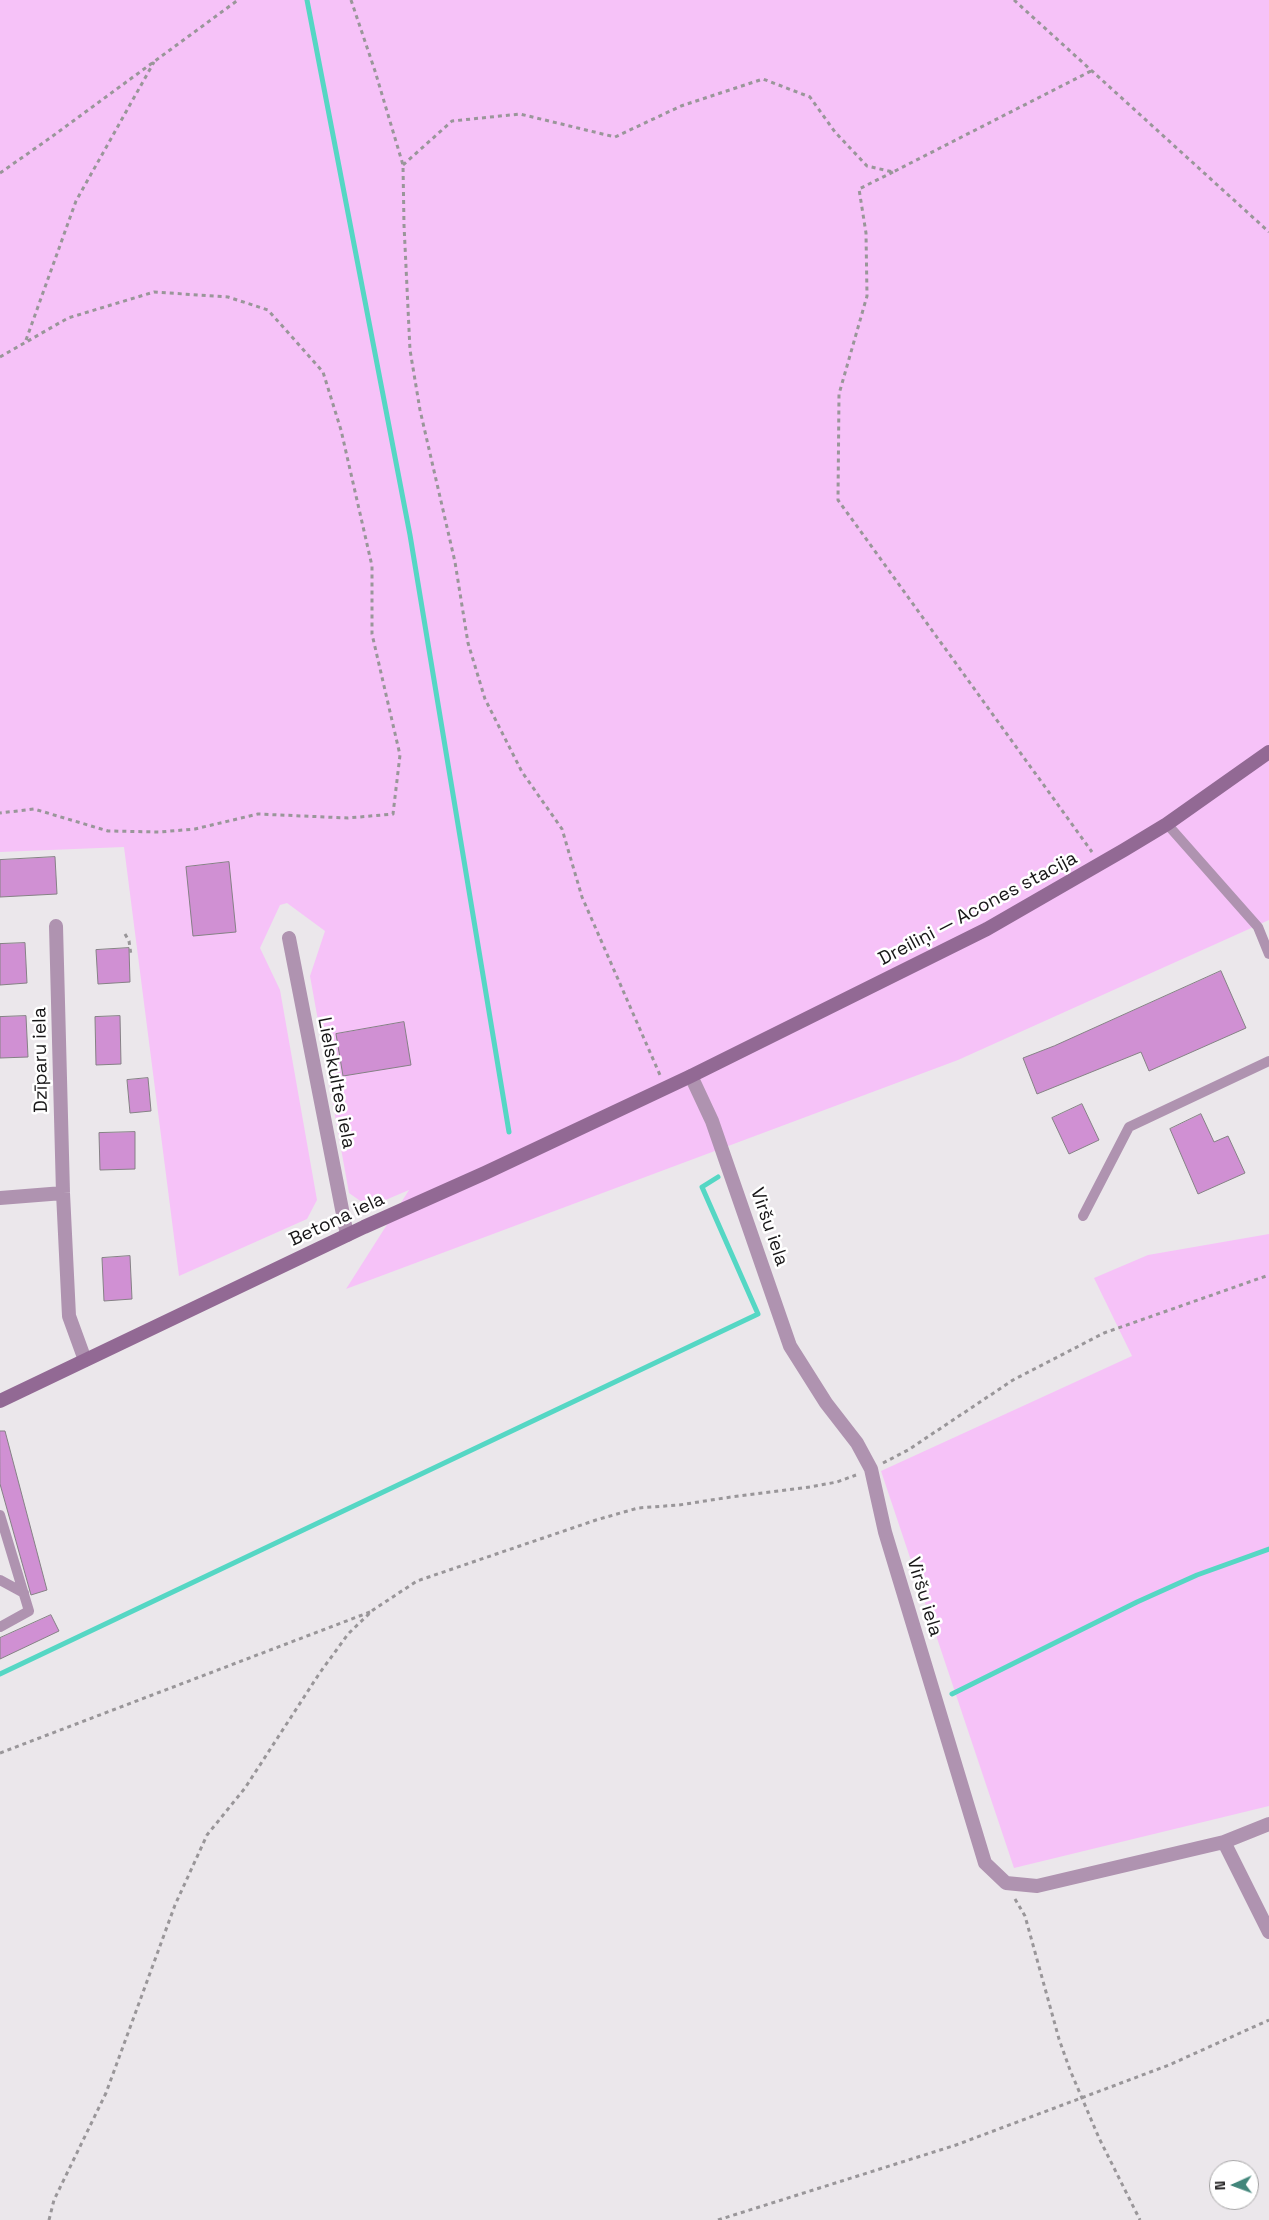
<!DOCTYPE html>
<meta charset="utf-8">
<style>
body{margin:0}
#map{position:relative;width:1269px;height:2220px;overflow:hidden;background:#ebe7eb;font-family:"Space Grotesk",sans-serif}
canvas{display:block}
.north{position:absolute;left:1209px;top:2160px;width:50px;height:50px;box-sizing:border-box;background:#fff;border:1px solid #a3a2a3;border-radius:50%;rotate:268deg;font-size:14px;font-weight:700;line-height:20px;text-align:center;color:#181718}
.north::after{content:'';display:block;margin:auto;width:18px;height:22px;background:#42867b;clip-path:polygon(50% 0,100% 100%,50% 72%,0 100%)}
</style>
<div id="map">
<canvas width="1269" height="2220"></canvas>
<div class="north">N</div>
</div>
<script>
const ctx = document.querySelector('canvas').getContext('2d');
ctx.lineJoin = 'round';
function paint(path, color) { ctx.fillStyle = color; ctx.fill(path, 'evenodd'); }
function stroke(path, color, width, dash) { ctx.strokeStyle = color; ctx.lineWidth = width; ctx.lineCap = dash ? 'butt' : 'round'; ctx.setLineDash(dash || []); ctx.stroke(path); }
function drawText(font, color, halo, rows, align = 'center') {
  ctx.font = font + ' "Space Grotesk",sans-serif'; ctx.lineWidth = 5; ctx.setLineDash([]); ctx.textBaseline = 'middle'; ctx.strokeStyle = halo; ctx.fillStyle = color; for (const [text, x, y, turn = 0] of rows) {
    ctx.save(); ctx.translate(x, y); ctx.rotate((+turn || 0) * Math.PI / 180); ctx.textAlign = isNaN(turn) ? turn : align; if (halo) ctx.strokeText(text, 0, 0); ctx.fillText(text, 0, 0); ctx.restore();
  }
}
paint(new Path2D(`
 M0,0H1269V920L958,1060L346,1289L409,1190L369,1207L349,1193L310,976L325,931L287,903L280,905L260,948L280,990L317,1200L307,1219L179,1276L124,847L0,852Z
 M1269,1234V1806L1014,1868L881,1471L1132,1356L1094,1278L1148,1255Z`), '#f6c2f8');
stroke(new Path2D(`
 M307,0L410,535L509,1132
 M0,1674L758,1314L702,1187L718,1177
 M952,1694L1137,1602L1197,1575L1269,1549`), '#55d7c4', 5);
const building = new Path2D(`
 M55,857L57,894L0,897V860Z
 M229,862L236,932L193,936L186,867Z
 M25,943L27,983L0,985V944Z
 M129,948L130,982L98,984L96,950Z
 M1221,971L1246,1028L1149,1071L1141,1052L1037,1094L1023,1058L1054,1046Z
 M26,1016L28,1057L0,1058V1017Z
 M120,1016L121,1064L96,1065L95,1017Z
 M404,1022L411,1065L343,1076L336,1034Z
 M148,1078L151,1111L130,1113L127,1080Z
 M1082,1104L1099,1140L1069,1154L1052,1118Z
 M1201,1114L1214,1142L1228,1136L1245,1173L1198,1194L1170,1129Z
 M135,1132V1169L100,1170L99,1133Z
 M130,1256L132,1299L104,1301L102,1258Z
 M0,1431H5L47,1590L31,1595L0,1484Z
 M51,1615L59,1631L0,1659V1638Z`);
paint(building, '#d090d3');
stroke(building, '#858185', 1);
stroke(new Path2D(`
 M351,0L375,71L403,165L404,225L410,350L420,410L455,562L468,643L485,699L522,772L562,829L582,897L660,1075
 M1014,0L1269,232
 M403,165L452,121L520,114L615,137L681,106L763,79L810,97L835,132L867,166L893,172L1091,71
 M893,172L859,189L866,233L867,296L839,394L838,500L1092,852
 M0,173L50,138L238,0
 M26,340L76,201L154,62
 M0,357L68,318L154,292L228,297L268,310L323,372L341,430L372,566V634L400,755L393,814L348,818L258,814L195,829L160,832L108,831L34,809L0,813
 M125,934L129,941L131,955
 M883,1463L908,1450L1013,1380L1104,1333L1269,1275
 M0,1753L370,1612
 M1015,1899L1025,1916L1059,2039L1070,2070L1099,2138L1140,2220
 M49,2220L54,2200L106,2093L175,1905L207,1835L245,1788L319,1674L348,1634L373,1610L417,1581L596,1520L638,1508L679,1505L731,1497L810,1487L837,1482L856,1475
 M718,2220L956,2145L1169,2065L1269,2020`), '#999699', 3, [4, 4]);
stroke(new Path2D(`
 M1167,824L1258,927L1269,954
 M1083,1216L1129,1127L1269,1061
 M0,1515L29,1611L0,1627
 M0,1580L24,1593`), '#af93b0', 10);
stroke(new Path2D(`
 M56,926L63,1193L69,1316L85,1360
 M289,938L347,1235
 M691,1076L712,1121L790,1346L826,1403L857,1443L871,1469L885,1532L985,1863L1006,1883L1037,1886L1224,1842L1269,1824
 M0,1198L63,1193
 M1224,1842L1269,1932`), '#af93b0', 14);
stroke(new Path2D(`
 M0,1401L364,1227L485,1173L691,1076L987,929L1124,850L1167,824L1269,752`), '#926994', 14);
drawText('19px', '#181718', '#fff', [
 ["Dreiliņi — Acones stacija",978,909,-28],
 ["Dzīparu iela",41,1060,-91],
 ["Lielskultes iela",336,1083,79],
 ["Betona iela",337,1220,-25],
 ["Viršu iela",769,1227,71],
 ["Viršu iela",924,1597,73]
]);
</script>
